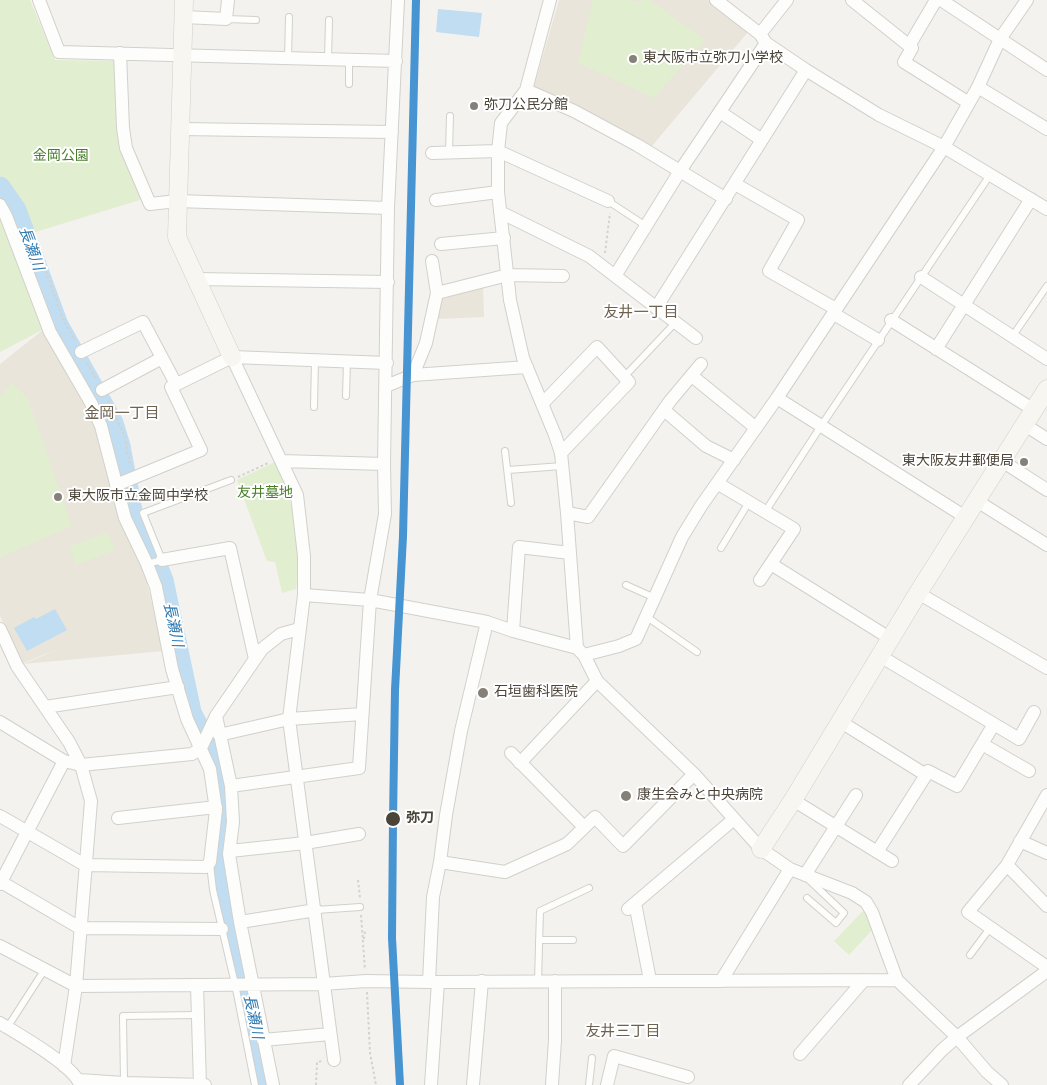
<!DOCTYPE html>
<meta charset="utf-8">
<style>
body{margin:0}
canvas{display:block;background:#f4f2ee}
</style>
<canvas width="1047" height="1085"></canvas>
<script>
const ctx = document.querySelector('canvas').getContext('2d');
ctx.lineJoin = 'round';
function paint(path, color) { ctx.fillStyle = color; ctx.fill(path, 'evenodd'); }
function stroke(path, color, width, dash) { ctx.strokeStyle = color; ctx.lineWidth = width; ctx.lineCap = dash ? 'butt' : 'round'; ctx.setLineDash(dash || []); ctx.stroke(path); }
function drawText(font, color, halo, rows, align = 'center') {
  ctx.font = font + ' "Source Sans 3","Noto Sans JP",sans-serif'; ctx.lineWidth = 4; ctx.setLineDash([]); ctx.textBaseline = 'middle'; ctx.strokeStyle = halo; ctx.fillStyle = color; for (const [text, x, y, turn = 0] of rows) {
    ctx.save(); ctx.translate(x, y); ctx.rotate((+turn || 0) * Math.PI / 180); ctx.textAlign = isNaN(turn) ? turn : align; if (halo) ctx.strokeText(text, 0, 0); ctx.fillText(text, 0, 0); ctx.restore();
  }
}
paint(new Path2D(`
 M559,0H708L748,32L652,146L534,87Z
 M483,286L484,317L436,319L442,295Z
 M44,329L91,412L105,452L129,542L144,571L164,651L23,664L66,646L23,663L0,616V364Z`), '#eae5da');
paint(new Path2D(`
 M0,0H30L55,60L117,61L118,92L143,199L29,234L15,198L0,175Z
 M593,0H630L641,2L642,0H650L705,40L654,98L578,63Z
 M0,213L44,329L0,352Z
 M13,383L28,399L72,526L0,558V395Z
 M277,461C288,492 299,524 299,557C299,568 297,578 296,589L282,593L275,562L267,561L237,480Z
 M108,532L115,550L76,565L69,547Z
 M864,910L875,927L849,955L834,941Z`), '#e1eecf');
paint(new Path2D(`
 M438,9L482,13L479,37L436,32Z
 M55,609L67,630L27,651L14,628L34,617L36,619Z`), '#c0ddf1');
stroke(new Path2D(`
 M0,187L16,210L58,325L113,423L120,446L133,516L158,568L163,580L191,712C201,735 219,755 223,781C229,812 217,844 221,876C225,911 236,946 244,980C253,1015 259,1050 266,1085`), '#c0ddf1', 21);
const lane = new Path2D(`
 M226,19L256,20
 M288,59L289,17
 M328,60L329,20
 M349,60V84
 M449,152L450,116
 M608,201L646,226
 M1012,337L1047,286
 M624,377L675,323
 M346,396L347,361
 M314,407L315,360
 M505,451L511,503
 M508,470L562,466
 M765,512L821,426L990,175
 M721,548L749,502
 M147,564L162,560L143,513L231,480
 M626,585L655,598
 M647,617L697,652
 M210,864L213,890L235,984L255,1085
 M807,898L836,923L844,913L808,879
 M316,910L360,907
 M539,940H573
 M970,955L990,928
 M538,981L540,911L589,888
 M7,1028L45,969
 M124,1083L123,1016L198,1015
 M589,1085L592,1058`);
const street = new Path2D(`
 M39,0L59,52L396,61
 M550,0L526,90L501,123L498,151V192L510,300L523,358L555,435L561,453L567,513L577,648
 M716,0L760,34L766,43L806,70L879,115L944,147L1047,209
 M852,0L912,48L904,62L969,103
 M941,0L1047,70
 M184,17L226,19L228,0
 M760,34L787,0
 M909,46L936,0
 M120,53L123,128L126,148L150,204L177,201L388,208
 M978,87L1047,129
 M526,90L574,111L637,145L726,199
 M720,112L762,140
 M180,129L392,132
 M432,153L498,151L608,201
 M735,184L798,220L769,271L836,309
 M436,200L498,192
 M0,205L6,216L50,332L91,403L101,426L125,518L147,564L156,587L172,669L187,719L210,769L216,810L210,862L206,867L85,865L0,816
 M500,212L589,256L696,338
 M441,244L504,238
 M615,276L680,171L766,43
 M921,277L1047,359
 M196,279L388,282
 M437,293L508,275L563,276
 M656,308L806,70
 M834,314L878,340
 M891,320L1034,410
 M936,349L1031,199
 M81,352L143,322L176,384
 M232,357L297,495L304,556V595L289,719L334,1060
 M413,375L426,343L437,293L432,261
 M692,376L756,428
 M386,386L413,375L527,367
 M102,390L162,358
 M777,398L967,518
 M542,404L597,347L629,382L561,453
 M664,410L706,446L734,460
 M1025,425L1047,439
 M281,461L384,464
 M1002,461L1047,490
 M717,483L794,529L760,580
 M116,485L201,450L171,387L232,357L387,363
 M977,501L1047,545
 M567,513L588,517L670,401L701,364
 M162,560L230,548L255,659
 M771,564L891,639
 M918,593L1047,668
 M304,595L370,600L487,622L513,631L577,648L584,655L597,681L694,774L761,849L790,869L852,893L866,902L872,912L897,980L957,1037L987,1072L1002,1085
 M0,629L17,666L69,742L81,765L91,801L76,986L64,1066
 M513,631L519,547L570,553
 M584,655L619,646L636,639L682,537L701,506L777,398L944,147L978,87L1000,39L1027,0
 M880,656L1019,739L1034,712
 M45,707L178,687
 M216,716L231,786L233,822L229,854L240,922L273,1085
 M0,722L64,761L81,765L192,754L201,748L216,716L262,649L281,634L299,629
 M841,722L926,775L928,771L957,786L994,724
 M219,735L289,719L362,714
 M982,744L1029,771
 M511,753L584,827
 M520,763L597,681
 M231,786L359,768L370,600L385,514L384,464L388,208L398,0
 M1047,795L1007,865L968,912L1047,967
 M793,800L892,861
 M118,818L216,807
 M1020,841L1047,853
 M230,851L305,843L359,834
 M877,852L926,775
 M440,862L505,872L567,844L595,817L623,846L694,774
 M1007,865L1047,906
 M805,875L856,795
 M1,882L80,928L222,929
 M0,884L64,761
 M635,903L650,980
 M628,909L734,819
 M240,922L316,910
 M0,946L76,986L323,984L366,981L429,982L897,980
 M721,981L790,869
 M429,982L433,897L440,862L446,815L461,731L487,622
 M197,985L200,1085
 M0,1023C18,1034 75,1066 80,1085
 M263,1040L330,1034
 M800,1054L864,980
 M79,1080L124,1083L205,1085
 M431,1085L438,982
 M473,1085L482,981
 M552,1085L555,1040V981
 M607,1085L614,1056L688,1077
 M909,1085L942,1050L957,1037L1047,971`);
const secondary = new Path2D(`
 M184,0L177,237L232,357
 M761,849L793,800L918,593L1047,389`);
stroke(lane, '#d2d0cb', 8);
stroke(street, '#d2d0cb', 14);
stroke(secondary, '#d3cfc5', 19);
stroke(new Path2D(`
 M33,233L62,317L75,341
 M605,253L610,213
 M87,363L97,380
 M108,400L125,437L130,466
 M238,477L268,463
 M135,490L138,505
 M358,880L360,898
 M361,915L365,970
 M364,939L365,931
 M367,992L370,1053L376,1085
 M316,1085L317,1062L322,1061`), '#d3d2cc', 2, [2.5, 2.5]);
stroke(lane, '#fdfdfc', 6);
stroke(street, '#fdfdfc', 12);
stroke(secondary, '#f7f6f1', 18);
stroke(new Path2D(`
 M400,1085L392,938L393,820L395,690L403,536L416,0`), '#4694d1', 8);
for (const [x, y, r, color] of [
 [633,59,5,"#868178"],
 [474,106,5,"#868178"],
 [1024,462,5,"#868178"],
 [58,497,5,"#868178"],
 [483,693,6,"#868178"],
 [626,796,6,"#868178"],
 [393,819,8,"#4b4439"]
]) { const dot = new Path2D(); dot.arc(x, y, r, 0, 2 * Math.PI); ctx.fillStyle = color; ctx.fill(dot); stroke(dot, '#fff', 2); }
drawText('14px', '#4b4439', '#fff', [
 ["東大阪市立弥刀小学校",643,59],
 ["弥刀公民分館",484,106],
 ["東大阪友井郵便局",1014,462,"right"],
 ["東大阪市立金岡中学校",68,497],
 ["石垣歯科医院",494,693],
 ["康生会みと中央病院",637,796]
], 'left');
drawText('14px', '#4a7f2a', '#fff', [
 ["金岡公園",61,157],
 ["友井墓地",265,494]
]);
drawText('bold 14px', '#4b4439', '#fff', [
 ["弥刀",406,819]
], 'left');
drawText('italic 15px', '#2e7ab2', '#fff', [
 ["長瀬川",30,249,70],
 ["長瀬川",172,625,78],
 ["長瀬川",252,1017,78]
]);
drawText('15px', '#6e6250', '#fff', [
 ["友井一丁目",641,314],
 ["金岡一丁目",122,415],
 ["友井三丁目",623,1033]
]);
</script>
